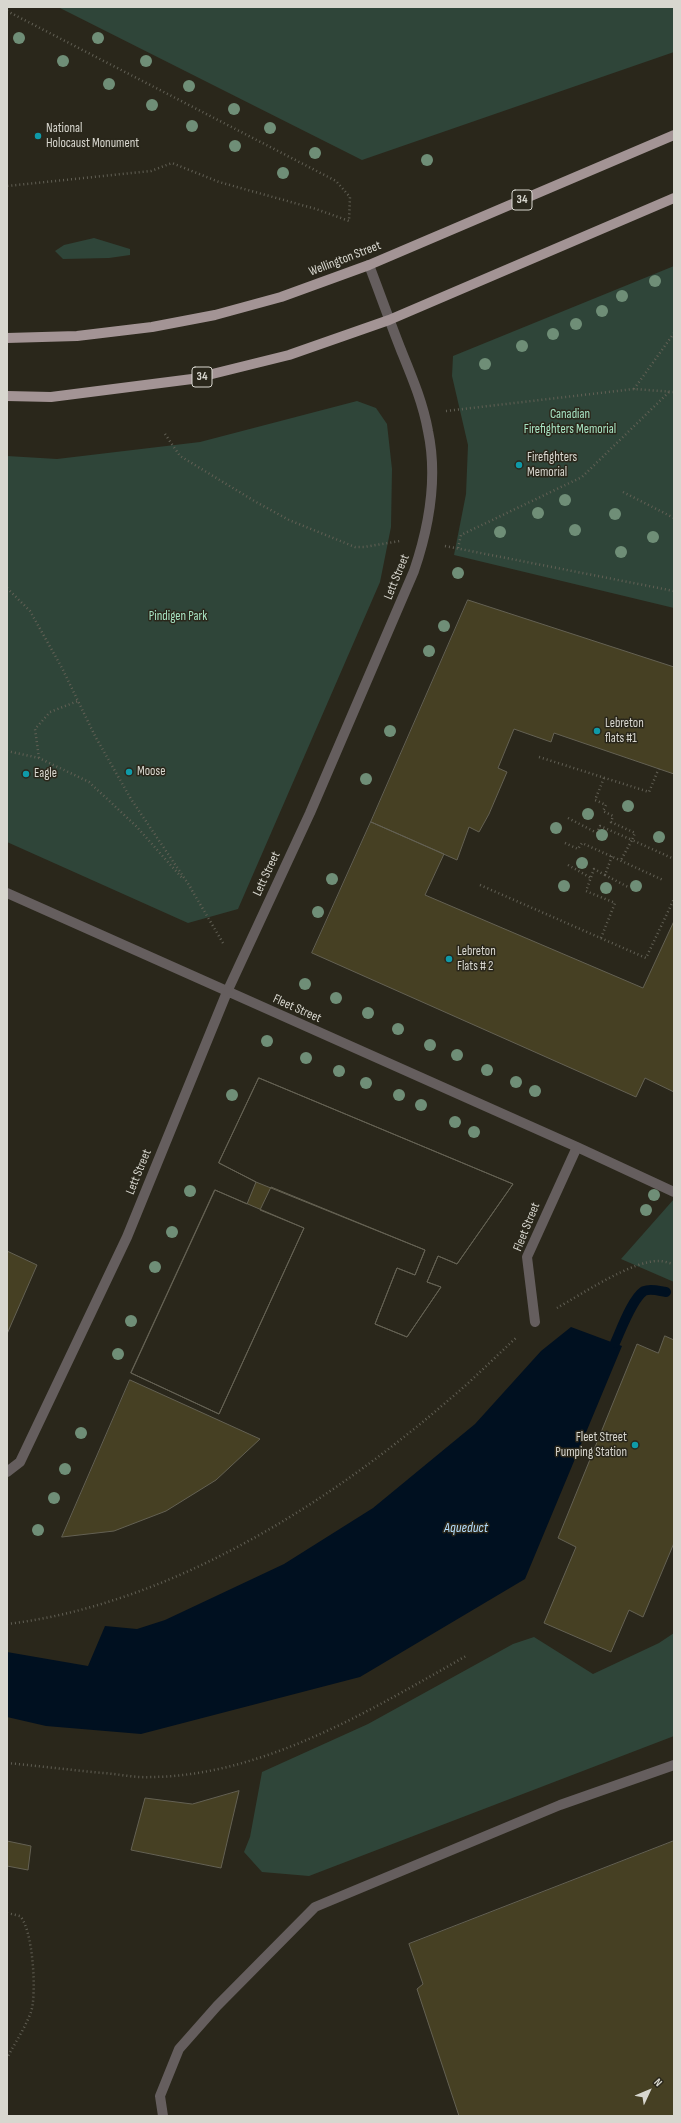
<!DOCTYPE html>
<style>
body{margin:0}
#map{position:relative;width:681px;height:2123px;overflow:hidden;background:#2a271b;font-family:"Sofia Sans Condensed",sans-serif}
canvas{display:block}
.frame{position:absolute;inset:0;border:8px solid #d8d7cf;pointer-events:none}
.north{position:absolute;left:629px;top:2071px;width:40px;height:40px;-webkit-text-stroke:3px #2a271b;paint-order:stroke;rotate:46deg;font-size:11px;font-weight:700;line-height:16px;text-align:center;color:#d8d7cf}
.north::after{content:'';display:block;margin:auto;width:14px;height:18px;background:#d8d7cf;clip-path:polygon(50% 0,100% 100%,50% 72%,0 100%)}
</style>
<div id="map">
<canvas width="681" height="2123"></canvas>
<div class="frame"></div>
<div class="north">N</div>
</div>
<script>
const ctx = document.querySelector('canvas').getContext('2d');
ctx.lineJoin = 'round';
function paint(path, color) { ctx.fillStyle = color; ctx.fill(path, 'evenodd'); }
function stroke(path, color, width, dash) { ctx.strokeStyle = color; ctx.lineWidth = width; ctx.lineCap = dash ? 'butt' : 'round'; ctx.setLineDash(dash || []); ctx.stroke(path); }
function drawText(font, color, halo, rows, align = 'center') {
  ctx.font = font + ' "Sofia Sans Condensed",sans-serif'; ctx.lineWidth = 3; ctx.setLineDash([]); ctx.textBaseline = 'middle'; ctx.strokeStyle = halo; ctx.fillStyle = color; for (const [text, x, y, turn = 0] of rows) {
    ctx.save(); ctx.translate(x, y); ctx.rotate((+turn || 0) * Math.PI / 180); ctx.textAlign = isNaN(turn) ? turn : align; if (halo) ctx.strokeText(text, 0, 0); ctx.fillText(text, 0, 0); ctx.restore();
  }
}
paint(new Path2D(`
 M58,7H674V52L362,160Z
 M94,238L130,249V255L109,258L63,259L55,251L64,245Z
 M674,266V608L454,555L466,494L468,445L452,376L453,356Z
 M357,401L376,408L387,424L392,469L391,527L380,582L238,909L188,923L7,842V456L57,459L200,442Z
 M674,1199V1282L621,1259Z
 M674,1633V1736L309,1876L262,1872L244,1852L250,1837L262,1772L368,1724L513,1644L534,1637L593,1674L659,1643Z`), '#2f4539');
paint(new Path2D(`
 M571,1327L622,1346L525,1579L360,1677L141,1734L46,1726L7,1717V1652L88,1666L105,1626L137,1629L165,1620L284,1564L373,1508L475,1424L541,1351Z`), '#001020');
stroke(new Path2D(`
 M615,1343C621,1330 632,1299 644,1291C651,1288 659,1291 666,1292`), '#001020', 10);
const building = new Path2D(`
 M468,600L674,667V774L554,733L551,742L514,729L498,768L507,772L489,814L479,832L469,827L457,860L371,822Z
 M371,822L444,854L425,895L643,988L674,921V1092L645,1078L636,1097L312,953Z
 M259,1078L513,1184L457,1264L438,1256L427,1282L441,1287L407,1337L375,1324L397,1268L415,1275L425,1250L271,1187L260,1210L304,1228L219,1414L131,1373L215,1190L247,1204L256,1182L219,1163Z
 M259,1078L513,1184L457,1264L438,1256L427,1282L441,1287L407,1337L375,1324L397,1268L415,1275L425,1250L256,1182L219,1163Z
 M215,1190L304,1228L219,1414L131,1373Z
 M7,1251L37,1265L7,1334Z
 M665,1336L674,1340V1543L643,1617L629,1610L611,1652L544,1623L576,1547L558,1538L637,1344L658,1353Z
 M130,1380L260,1439L216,1480L166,1511L114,1531L62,1537Z
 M239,1791L221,1868L131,1850L145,1798L192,1804Z
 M7,1841L31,1846L28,1870L7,1866Z
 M674,1841V2116H459L417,1989L423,1984L409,1944Z`);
paint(building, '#464023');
stroke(building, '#646153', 1);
stroke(new Path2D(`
 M7,11L336,181L350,197L349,221L316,209L219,182L172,163L151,171L7,186
 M634,389L674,333
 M446,411L634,389L674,392
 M165,434L180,456L256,502L289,520L355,547H364L400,541
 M623,492L674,518
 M445,546L674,591
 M458,548L461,535L582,477L669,392
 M7,588L30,611L62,668L95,736L131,799L191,888
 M7,751L39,758L89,782L136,826L183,879
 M539,757L649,792L659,768
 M39,758L35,729L50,712L78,701
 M604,778L595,800L606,805L603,811L613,816L611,822L635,833L632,840L674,859
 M568,818L597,833L600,826L632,840L621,860
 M565,843L578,849L582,843L663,880
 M568,865L591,878
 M605,875L628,887
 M480,885L646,958L674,899
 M190,887L223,943
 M601,938L615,903L586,891L594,869L605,875L612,856
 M557,1308C580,1295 633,1260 659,1261C664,1261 669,1263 674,1264
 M7,1624C169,1605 330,1503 451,1398C474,1379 495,1357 517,1337
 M7,1763C39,1766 71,1770 103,1773C119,1774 135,1778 151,1777C263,1776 371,1710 466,1656
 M7,1913L20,1916C33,1929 37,1995 31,2012C25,2028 15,2043 7,2058`), '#626055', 2.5, [1, 3]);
stroke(new Path2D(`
 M7,893L577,1147L674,1192
 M535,1322L527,1257L577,1147
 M7,1472L20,1462L127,1237L227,992L310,813L414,571C429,527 438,478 428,431C423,403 412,377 401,350C390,322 380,294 369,265
 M163,2116L160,2096L179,2049L217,2006L315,1907L560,1805L674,1765`), '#655e5e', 10);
stroke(new Path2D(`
 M7,338L77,336L152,327L215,315L281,297L369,265L674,135
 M7,396L51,397L192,379L289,355L389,320L674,198`), '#a39495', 10);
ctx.fillStyle = '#6f8e77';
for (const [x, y] of [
 [19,38],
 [98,38],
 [63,61],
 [146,61],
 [109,84],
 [189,86],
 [152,105],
 [234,109],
 [192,126],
 [270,128],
 [235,146],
 [315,153],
 [427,160],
 [283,173],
 [655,281],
 [622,296],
 [602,311],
 [576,324],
 [553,334],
 [522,346],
 [485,364],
 [565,500],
 [538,513],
 [615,514],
 [575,530],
 [500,532],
 [653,537],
 [621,552],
 [458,573],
 [444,626],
 [429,651],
 [390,731],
 [366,779],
 [628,806],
 [588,814],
 [556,828],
 [602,835],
 [659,837],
 [582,863],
 [332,879],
 [564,886],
 [636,886],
 [606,888],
 [318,912],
 [305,984],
 [336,998],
 [368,1013],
 [398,1029],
 [267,1041],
 [430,1045],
 [457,1055],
 [306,1058],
 [487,1070],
 [339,1071],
 [516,1082],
 [366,1083],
 [535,1091],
 [232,1095],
 [399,1095],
 [421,1105],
 [455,1122],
 [474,1132],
 [190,1191],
 [654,1195],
 [646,1210],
 [172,1232],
 [155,1267],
 [131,1321],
 [118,1354],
 [81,1433],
 [65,1469],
 [54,1498],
 [38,1530]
]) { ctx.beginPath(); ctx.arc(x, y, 6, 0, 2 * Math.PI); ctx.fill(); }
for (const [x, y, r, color] of [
 [38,136,4,"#0f9aa8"],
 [519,465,4,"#0f9aa8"],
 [597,731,4,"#0f9aa8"],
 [129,772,4,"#0f9aa8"],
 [26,774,4,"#0f9aa8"],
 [449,959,4,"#0f9aa8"],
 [635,1445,4,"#0f9aa8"]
]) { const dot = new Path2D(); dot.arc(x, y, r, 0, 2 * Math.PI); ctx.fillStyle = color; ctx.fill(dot); stroke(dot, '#2a271b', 1.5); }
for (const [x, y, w] of [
 [522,200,20],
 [202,377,20]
]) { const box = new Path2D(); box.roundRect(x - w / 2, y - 10, w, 20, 3); ctx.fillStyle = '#2a271b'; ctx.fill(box); stroke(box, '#d8d7cf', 1); }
drawText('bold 12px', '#d8d7cf', null, [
 ["34",522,200],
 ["34",202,377]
]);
drawText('13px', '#d8d7cf', '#2a271b', [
 ["National",46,129],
 ["Holocaust Monument",46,144],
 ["Firefighters",527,458],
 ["Memorial",527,473],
 ["Lebreton",605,724],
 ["flats #1",605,739],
 ["Moose",137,772],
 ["Eagle",34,774],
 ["Lebreton",457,952],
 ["Flats # 2",457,967],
 ["Fleet Street",627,1438,"right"],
 ["Pumping Station",627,1453,"right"]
], 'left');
drawText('13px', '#d8d7cf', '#2a271b', [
 ["Wellington Street",345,259,-21],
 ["Lett Street",397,577,-68],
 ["Lett Street",267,874,-65],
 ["Fleet Street",297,1009,24],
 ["Lett Street",139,1172,-68],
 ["Fleet Street",527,1227,-68]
]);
drawText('13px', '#a7e3c2', '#2a271b', [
 ["Canadian",570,415],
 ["Firefighters Memorial",570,430],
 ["Pindigen Park",178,617]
]);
drawText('italic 14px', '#b6dffe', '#2a271b', [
 ["Aqueduct",466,1528]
]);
</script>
